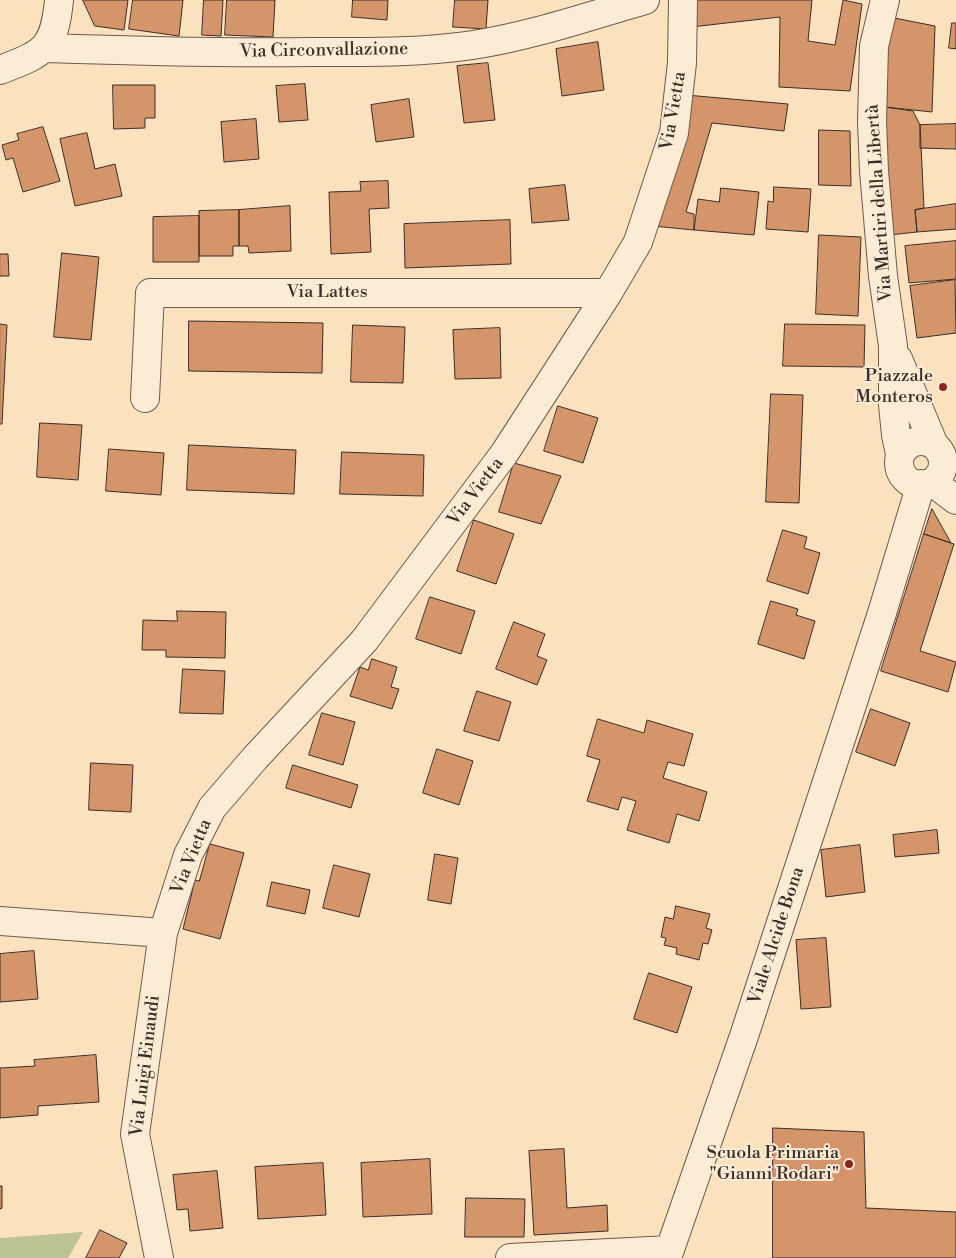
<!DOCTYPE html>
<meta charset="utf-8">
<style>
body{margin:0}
canvas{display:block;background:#fbe2bf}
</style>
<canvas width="956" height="1258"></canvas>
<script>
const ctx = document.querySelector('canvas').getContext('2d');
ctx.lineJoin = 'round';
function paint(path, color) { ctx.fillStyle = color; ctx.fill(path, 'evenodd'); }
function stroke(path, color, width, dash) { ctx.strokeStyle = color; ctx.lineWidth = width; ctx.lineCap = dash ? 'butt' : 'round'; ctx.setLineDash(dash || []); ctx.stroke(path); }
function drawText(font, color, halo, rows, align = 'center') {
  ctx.font = font + ' "Libre Bodoni",serif'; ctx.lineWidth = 4; ctx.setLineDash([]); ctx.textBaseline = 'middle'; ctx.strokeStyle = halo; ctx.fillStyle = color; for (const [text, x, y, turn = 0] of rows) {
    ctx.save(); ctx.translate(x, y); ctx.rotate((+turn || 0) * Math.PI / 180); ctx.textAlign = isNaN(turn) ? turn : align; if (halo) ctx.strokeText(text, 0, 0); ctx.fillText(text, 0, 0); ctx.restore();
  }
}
paint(new Path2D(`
 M83,1232L68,1258H0V1238Z`), '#bcc494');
const building = new Path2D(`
 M83,0H128L124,30L95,26Z
 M133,0H183L179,36L129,29Z
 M204,0H223L221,36L202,35Z
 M227,0H275L273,37L225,35Z
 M353,0H388L387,20L352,17Z
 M455,0H488L486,29L453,27Z
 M691,0H812L808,41L835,45L843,0L862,4L850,91L779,87L780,17L691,27Z
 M889,17L935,26L932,112L885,107Z
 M952,23H956V49L949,48Z
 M598,42L604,90L562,96L556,49Z
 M488,63L495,120L464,123L457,66Z
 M305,84L308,120L279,122L276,86Z
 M113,85H155V118H145V128L114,129Z
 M686,95L788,104L784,131L712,123L686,212L694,214V230L653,226Z
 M409,99L414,137L376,142L371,105Z
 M885,107L913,111L920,125L924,208L915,210L917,232L889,235Z
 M256,119L259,159L224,162L221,122Z
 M956,124V149L920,148V125Z
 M43,127L60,181L23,192L13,158L6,160L2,145L19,140L17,134Z
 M819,130L850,131L851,186L819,185Z
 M87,133L95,169L115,164L122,196L75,206L60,139Z
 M388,181L389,208L369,209L371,252L331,254L329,192L361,191L360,182Z
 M565,185L569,220L532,223L529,189Z
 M774,187L811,189L808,232L766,229L768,201L773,202Z
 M721,188L759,192L754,235L694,230L698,199L719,202Z
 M956,204V229L917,232L915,210Z
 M290,206L291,251L249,253L248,246H239V210Z
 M239,210V246H233V256H199V211Z
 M199,216V262H153V217Z
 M510,220L511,264L405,268L404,224Z
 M819,235L861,237L858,316L816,314Z
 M956,241V279L909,283L905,246Z
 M62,253L99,257L91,340L54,337Z
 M0,254H8L9,276H0Z
 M955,280L956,333L917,338L910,286Z
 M189,321L323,323L322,373L189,371Z
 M0,324L7,325L2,424H0Z
 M785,324L865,325L864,367L783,366Z
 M353,325L405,327L403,383L351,382Z
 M500,328L501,378L455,379L453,330Z
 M771,394L803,395L799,503L766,502Z
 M558,406L598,418L583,463L544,451Z
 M40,423L82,425L78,480L37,477Z
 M189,445L296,450L294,494L187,490Z
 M109,449L164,453L161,495L106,491Z
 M342,452L424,455L423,496L340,494Z
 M514,463L561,476L541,524L499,512Z
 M932,509L951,543L924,534Z
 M474,520L514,534L496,584L457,571Z
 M783,530L807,537L804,548L820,553L808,594L767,581Z
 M924,534L954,544L920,651L956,662L948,692L881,671Z
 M430,597L475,611L461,654L416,639Z
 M771,601L798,609L796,615L815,621L804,659L758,644Z
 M177,611L226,612L225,658L166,657V650H142L143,620L177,621Z
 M514,622L545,634L537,656L547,660L537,685L496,669Z
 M372,659L397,667L391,687L399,689L392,709L350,696L360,667L368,670Z
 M183,669L225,671L223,714L180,713Z
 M477,691L511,702L499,741L464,731Z
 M871,709L910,723L895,766L856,752Z
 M322,713L355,722L343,765L309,755Z
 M598,719L644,733L647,720L693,734L684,766L668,762L663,778L707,792L699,821L677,814L669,843L627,830L636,801L622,797L618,810L587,801L600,760L587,756Z
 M437,749L473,761L459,805L423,793Z
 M91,763L133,765L131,812L89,810Z
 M293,765L358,785L351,808L286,788Z
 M937,830L939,853L895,857L893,835Z
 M210,844L244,853L220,939L183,929L195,880L199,881Z
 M860,845L865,892L826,897L821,850Z
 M435,854L458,858L451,904L428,900Z
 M334,865L370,874L359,917L323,908Z
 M272,882L310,890L305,914L267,906Z
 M676,906L710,914L706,928L712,930L708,944L703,943L699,960L676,954L677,948L664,945L666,938L661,937L665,917L673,919Z
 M826,938L831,1007L801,1009L796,940Z
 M34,951L38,999L0,1002V954Z
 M649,973L692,987L677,1033L634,1019Z
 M96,1055L99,1102L38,1106V1115L0,1118V1068L35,1066L34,1060Z
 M773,1128L864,1132L866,1208L956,1212V1258H773Z
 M564,1149L567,1208L607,1205L608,1231L534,1235L529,1151Z
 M430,1159L432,1214L363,1217L361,1163Z
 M323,1163L326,1215L258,1219L255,1167Z
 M217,1171L223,1228L190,1231L188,1209L177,1210L173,1175Z
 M0,1186H2V1208L0,1209Z
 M466,1198L525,1199L524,1237H465Z
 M100,1230L127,1243L119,1258H86Z`);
paint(building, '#d5956a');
stroke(building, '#3d2d27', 1);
const minor = new Path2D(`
 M885,0L874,46L872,122L874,171L883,276L893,346V405L896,435L900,454
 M46,48C134,51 223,53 311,52C365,52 420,53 473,45C532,36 589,16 645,0
 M0,70C44,53 54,50 59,0
 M898,359L934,445
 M145,398L150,293H608
 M899 463a22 22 0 1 1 44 0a22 22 0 1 1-44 0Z
 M932,482L956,500
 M0,921L163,933
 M159,1258L135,1134L163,933L188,855L212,808L255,758L364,641L504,454L608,293L638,242L674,133L682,63L683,0
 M510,1258L670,1250
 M667,1258L744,1036L882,613L921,484`);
stroke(minor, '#6c5a4d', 30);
stroke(minor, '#fcecd5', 28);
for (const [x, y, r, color] of [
 [943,387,5,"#8f2418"],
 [849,1164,5,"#8f2418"]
]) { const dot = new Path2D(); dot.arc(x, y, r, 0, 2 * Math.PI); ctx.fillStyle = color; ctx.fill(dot); stroke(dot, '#fcecd5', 2); }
drawText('18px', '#3d2d27', '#fcecd5', [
 ["Via Circonvallazione",324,51,-1],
 ["Via Vietta",674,111,-80],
 ["Via Martiri della Libertà",880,203,-94],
 ["Via Lattes",327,293],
 ["Via Vietta",476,492,-53],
 ["Via Vietta",192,857,-68],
 ["Viale Alcide Bona",777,936,-72],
 ["Via Luigi Einaudi",146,1066,-83]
]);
drawText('18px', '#3d2d27', '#fcecd5', [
 ["Piazzale",933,377],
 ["Monteros",933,398],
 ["Scuola Primaria",839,1154],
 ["\"Gianni Rodari\"",839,1175]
], 'right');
</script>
